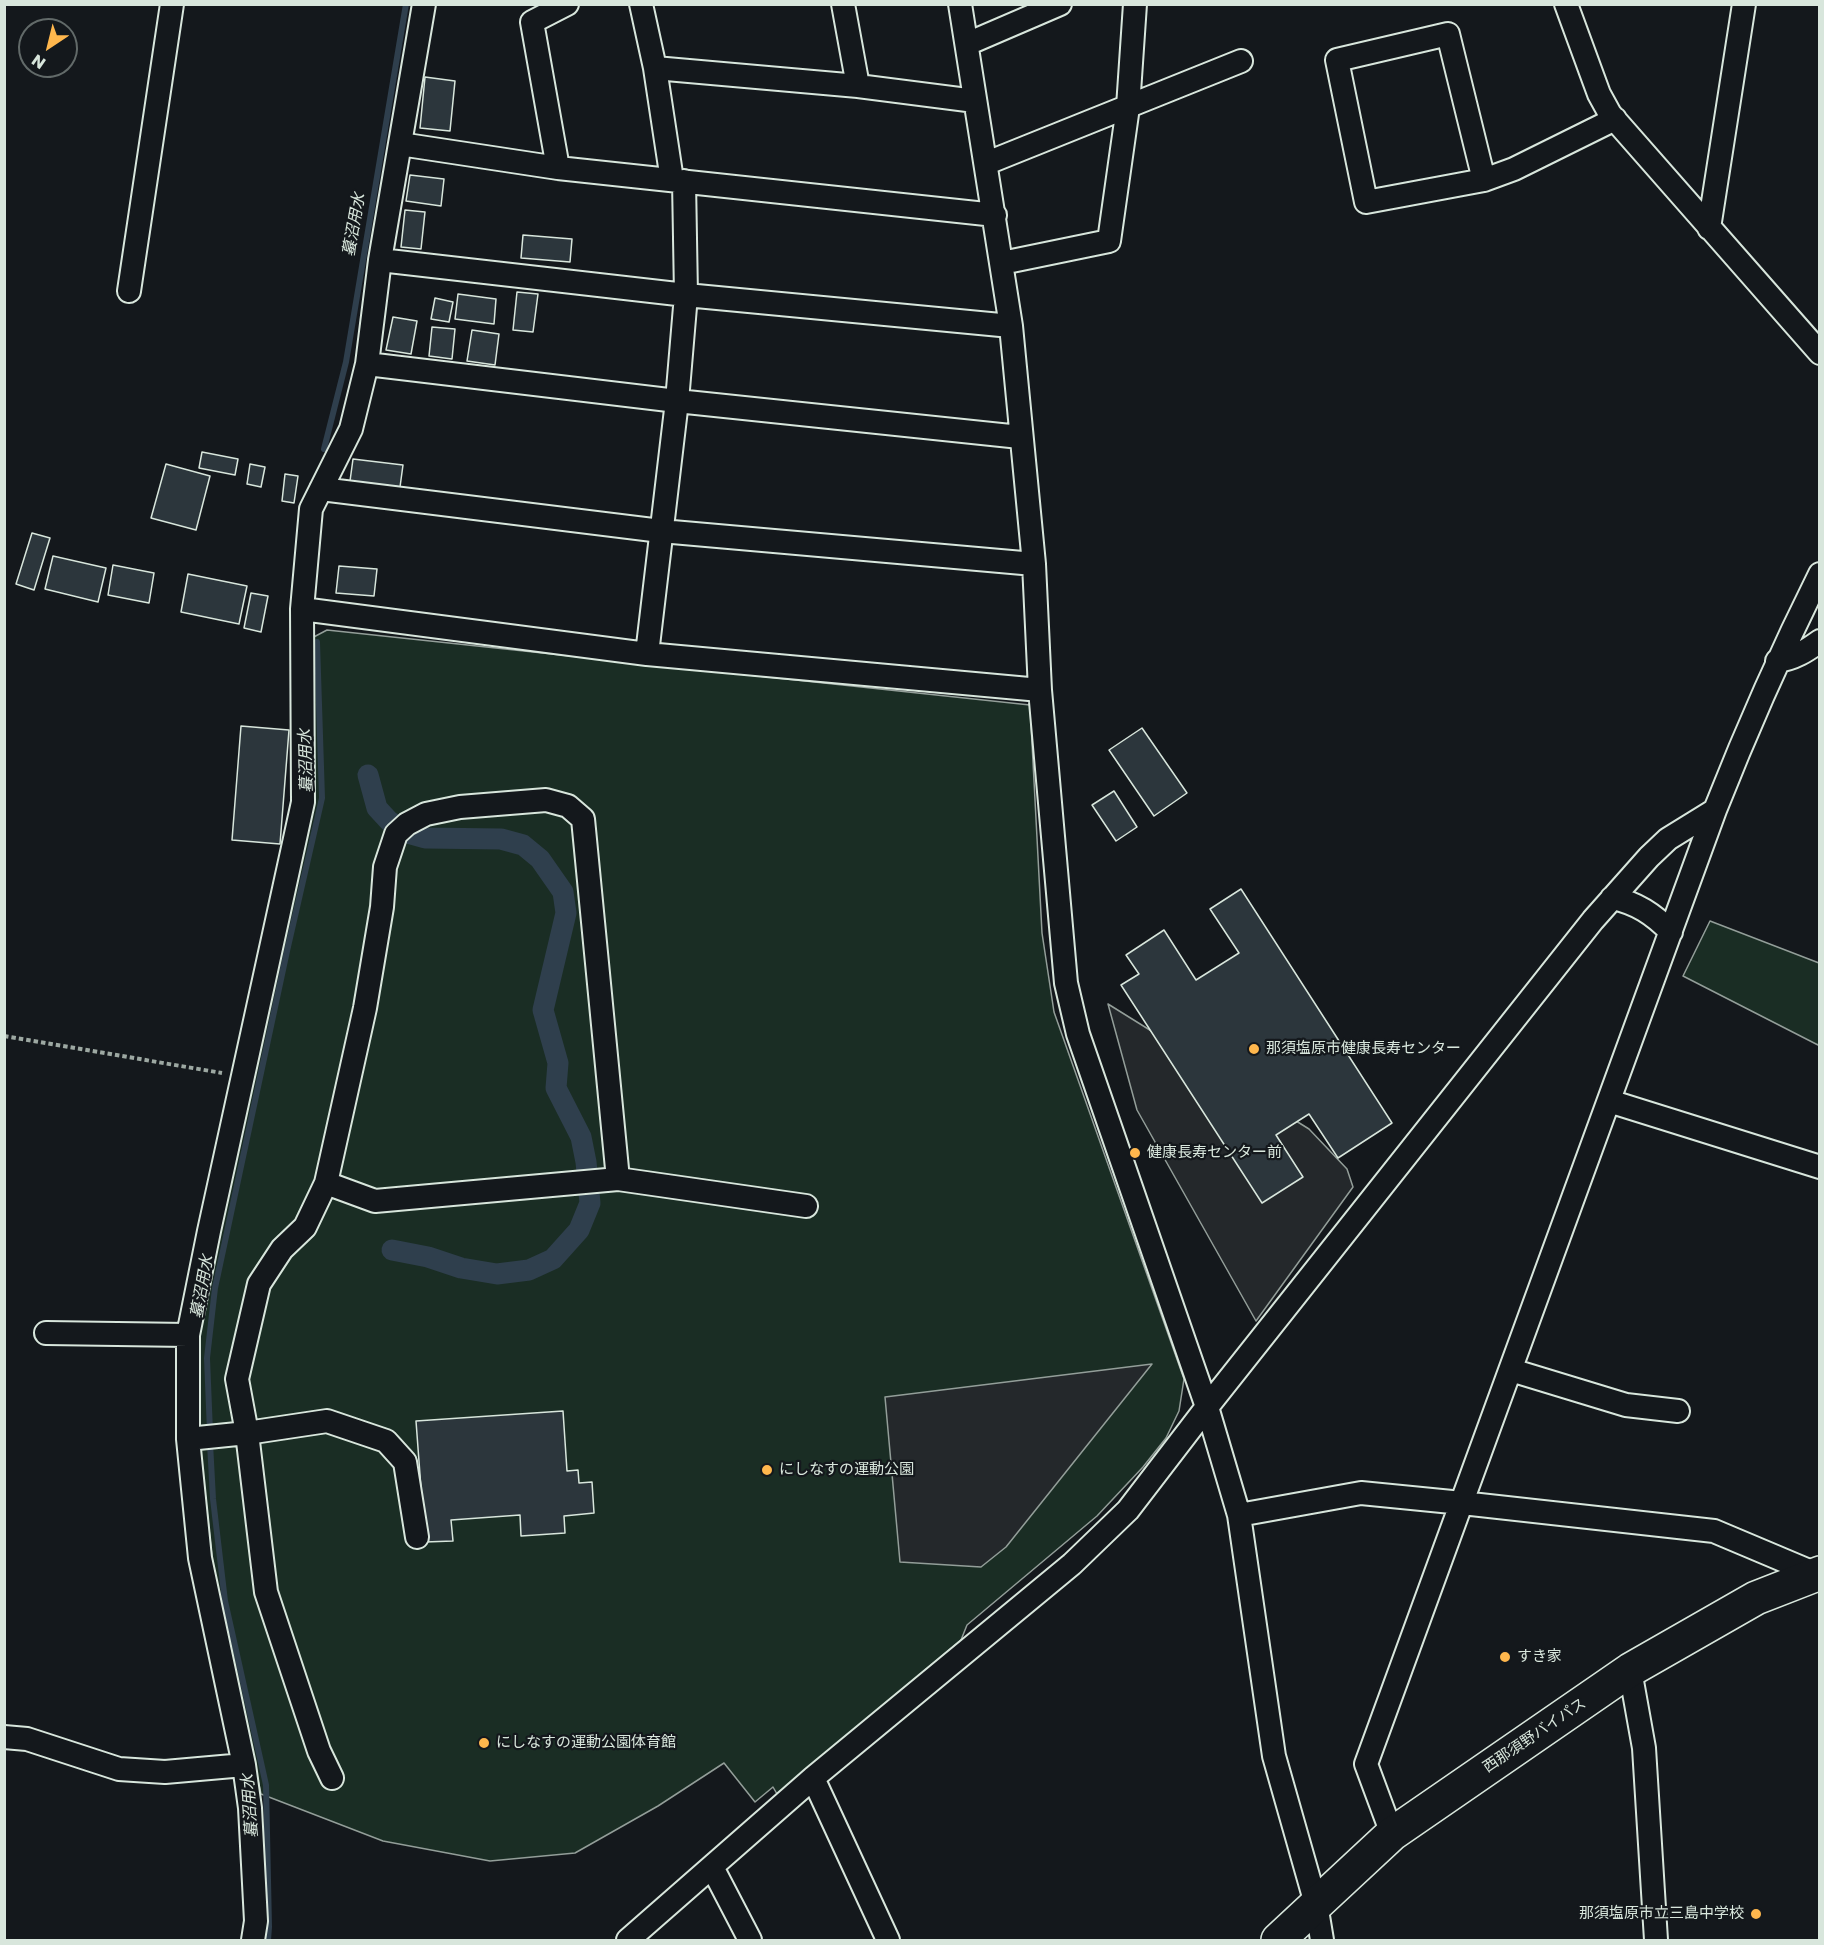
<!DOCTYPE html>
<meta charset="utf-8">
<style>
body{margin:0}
#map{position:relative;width:1824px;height:1945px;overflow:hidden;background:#14181c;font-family:Poppins,sans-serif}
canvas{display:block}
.frame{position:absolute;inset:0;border:6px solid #d8e6dc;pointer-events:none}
.north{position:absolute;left:18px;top:18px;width:60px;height:60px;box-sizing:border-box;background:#14181c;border:2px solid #626a69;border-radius:50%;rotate:215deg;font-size:16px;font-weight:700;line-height:24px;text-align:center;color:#d8e6dc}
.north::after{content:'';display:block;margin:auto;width:21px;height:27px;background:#ffb74d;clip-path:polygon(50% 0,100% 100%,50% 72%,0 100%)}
</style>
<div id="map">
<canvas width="1824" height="1945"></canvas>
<div class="frame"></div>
<div class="north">N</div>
</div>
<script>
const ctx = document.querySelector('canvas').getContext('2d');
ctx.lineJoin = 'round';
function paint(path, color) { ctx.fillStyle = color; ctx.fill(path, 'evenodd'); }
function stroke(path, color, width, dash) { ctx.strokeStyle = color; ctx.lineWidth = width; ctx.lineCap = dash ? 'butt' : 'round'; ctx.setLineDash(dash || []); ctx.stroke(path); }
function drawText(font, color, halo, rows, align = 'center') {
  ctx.font = font + ' Poppins,"Noto Sans JP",sans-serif'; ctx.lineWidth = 4.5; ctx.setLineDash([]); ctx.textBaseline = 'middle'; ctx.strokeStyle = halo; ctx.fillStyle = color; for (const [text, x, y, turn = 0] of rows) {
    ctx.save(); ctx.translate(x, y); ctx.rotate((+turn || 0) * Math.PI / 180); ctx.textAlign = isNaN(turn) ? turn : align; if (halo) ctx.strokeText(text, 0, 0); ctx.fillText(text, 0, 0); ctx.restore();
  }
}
const green = new Path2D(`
 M327,630L1030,705L1042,933L1054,1012L1184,1379L1179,1411L1166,1438L1143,1467L1097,1516L967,1625L961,1640L777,1794L773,1787L755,1802L724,1763L658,1806L575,1853L490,1861L383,1841L261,1794L214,1575L197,1419L199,1333L311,802L310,639Z
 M1710,921L1819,963V1043L1818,1045L1683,976Z`);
paint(green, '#1a2d24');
stroke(green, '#939e99', 1.5);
const parking = new Path2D(`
 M1108,1004L1309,1129L1347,1169L1353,1187L1256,1321L1137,1110Z
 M1152,1364L1006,1547L981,1567L900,1562L885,1397Z`);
paint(parking, '#24282b');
stroke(parking, '#939e99', 1.5);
stroke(new Path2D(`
 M324,449L346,362L406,4
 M210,1432L207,1358L215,1288L287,951L322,798L317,642
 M210,1443L213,1499L225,1601L266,1785L269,1927L268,1940`), '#2f3f4d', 6);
stroke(new Path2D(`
 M368,775L377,808L389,821L407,833L425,838L501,839L523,845L540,859L563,892L566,913L543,1010L558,1063L556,1088L581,1137L586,1162L590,1203L579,1230L553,1259L529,1270L497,1274L461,1268L428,1257L392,1250`), '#2f3f4d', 21);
const building = new Path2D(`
 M425,77L455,81L450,131L420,128Z
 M410,175L444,179L441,206L406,201Z
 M405,210L425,212L421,249L401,247Z
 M523,235L572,239L570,262L521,258Z
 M517,292L538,294L533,332L513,330Z
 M458,294L496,299L494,324L455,319Z
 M435,298L453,302L449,322L431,319Z
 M393,317L417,321L411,354L386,350Z
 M432,327L455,329L452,359L429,356Z
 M472,330L499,334L495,365L467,361Z
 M202,452L238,459L235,475L199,468Z
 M353,459L403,465L400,487L350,481Z
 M166,464L210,476L196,530L151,518Z
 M250,464L265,467L261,487L247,484Z
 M285,474L298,476L294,503L282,501Z
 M32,533L50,538L34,590L16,584Z
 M53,556L106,568L98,602L45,589Z
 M113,565L154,573L149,603L108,595Z
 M339,566L377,569L374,596L336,593Z
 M188,574L247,586L239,624L181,612Z
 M251,593L268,596L261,632L244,628Z
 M241,726L289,730L280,844L232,840Z
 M1142,728L1187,793L1154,816L1109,750Z
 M1114,791L1137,827L1116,841L1092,805Z
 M1241,889L1392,1123L1338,1158L1309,1114L1276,1135L1303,1177L1262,1203L1121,985L1139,974L1126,955L1164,930L1196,980L1239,953L1210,909Z
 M563,1411L567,1471L578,1470L579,1483L592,1482L594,1513L564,1516L565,1533L521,1536L520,1515L451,1520L453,1541L425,1542L416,1421Z`);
paint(building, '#2c363c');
stroke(building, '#d8e6dc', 1.5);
const minor = new Path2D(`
 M641,4L655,68L672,180
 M843,4L858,86
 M960,4L1011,326L1034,564L1040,690L1066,983L1078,1034L1207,1407L1239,1515L1274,1756L1316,1904L1322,1940
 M1566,4L1599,94L1610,114L1820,353
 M967,44L1060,4
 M655,68L858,86L975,101
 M400,144L558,168L995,215
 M987,163L1241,61
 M558,168L532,22L567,4
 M1484,180L1448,34L1337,60L1366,202L1484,180L1514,169L1615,119
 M1709,228L1744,4
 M380,260L686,295L1011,326
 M1002,263L1109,241L1128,107L1135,4
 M129,291L172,4
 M367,364L677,401L1020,437
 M321,489L661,531L1034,564
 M302,609L647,654L1040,690
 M647,654L677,401L686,295L684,181
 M1777,661C1794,659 1806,651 1820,641
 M1612,898C1637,903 1653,914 1671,932
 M1609,1101L1820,1167
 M326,1183L375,1201L618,1179
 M46,1333L188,1335
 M1511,1370L1626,1405L1678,1411
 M188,1439L247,1433L327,1421L386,1441L405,1462L417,1537
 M1239,1515L1361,1493L1462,1503L1714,1531L1816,1574
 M1630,1670L1644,1748L1656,1940
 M4,1737L27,1739L119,1769L165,1772L244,1765
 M332,1778L319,1751L266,1592L247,1433L237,1379L259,1284L282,1249L305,1227L326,1183L365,1008L382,907L385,867L396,834L407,824L426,814L460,807L546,800L568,806L583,819L618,1179L806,1206
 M813,1778L888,1940
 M1392,1834L1366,1764L1715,810C1747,729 1781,652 1820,574
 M712,1867L750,1940
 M253,1940L256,1921L250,1808L244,1765L200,1558L188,1439V1335L209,1231L303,802L302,609L311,509L351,429L367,364L380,260L424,4
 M628,1940L813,1778L1072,1564L1128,1510L1207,1407L1593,920L1649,857L1668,839L1715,810`);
const highway = new Path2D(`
 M1278,1940L1392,1834L1630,1670L1756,1598L1820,1573`);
stroke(minor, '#d8e6dc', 26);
stroke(highway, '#d8e6dc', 36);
stroke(new Path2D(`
 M4,5L5,4
 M4,1036L222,1073`), '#9da8a2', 4, [4.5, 3]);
stroke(minor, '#14181c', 22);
stroke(highway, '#14181c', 33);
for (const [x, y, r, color] of [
 [1254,1049,6,"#ffb74d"],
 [1135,1153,6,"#ffb74d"],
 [767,1470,6,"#ffb74d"],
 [1505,1657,6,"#ffb74d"],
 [484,1743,6,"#ffb74d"],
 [1756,1914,6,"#ffb74d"]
]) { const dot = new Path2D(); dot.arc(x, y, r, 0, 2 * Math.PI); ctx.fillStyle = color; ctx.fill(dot); stroke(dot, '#14181c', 2); }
drawText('15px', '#d8e6dc', '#14181c', [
 ["那須塩原市健康長寿センター",1266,1049],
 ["健康長寿センター前",1147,1153],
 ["にしなすの運動公園",779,1470],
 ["すき家",1517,1657],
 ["にしなすの運動公園体育館",496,1743],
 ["那須塩原市立三島中学校",1744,1914,"right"]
], 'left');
drawText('15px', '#d8e6dc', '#14181c', [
 ["西那須野バイパス",1535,1736,-34]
]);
drawText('italic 16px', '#d8e6dc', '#14181c', [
 ["蟇沼用水",355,225,-80],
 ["蟇沼用水",307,761,-92],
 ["蟇沼用水",203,1287,-80],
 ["蟇沼用水",251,1806,-94]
]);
</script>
